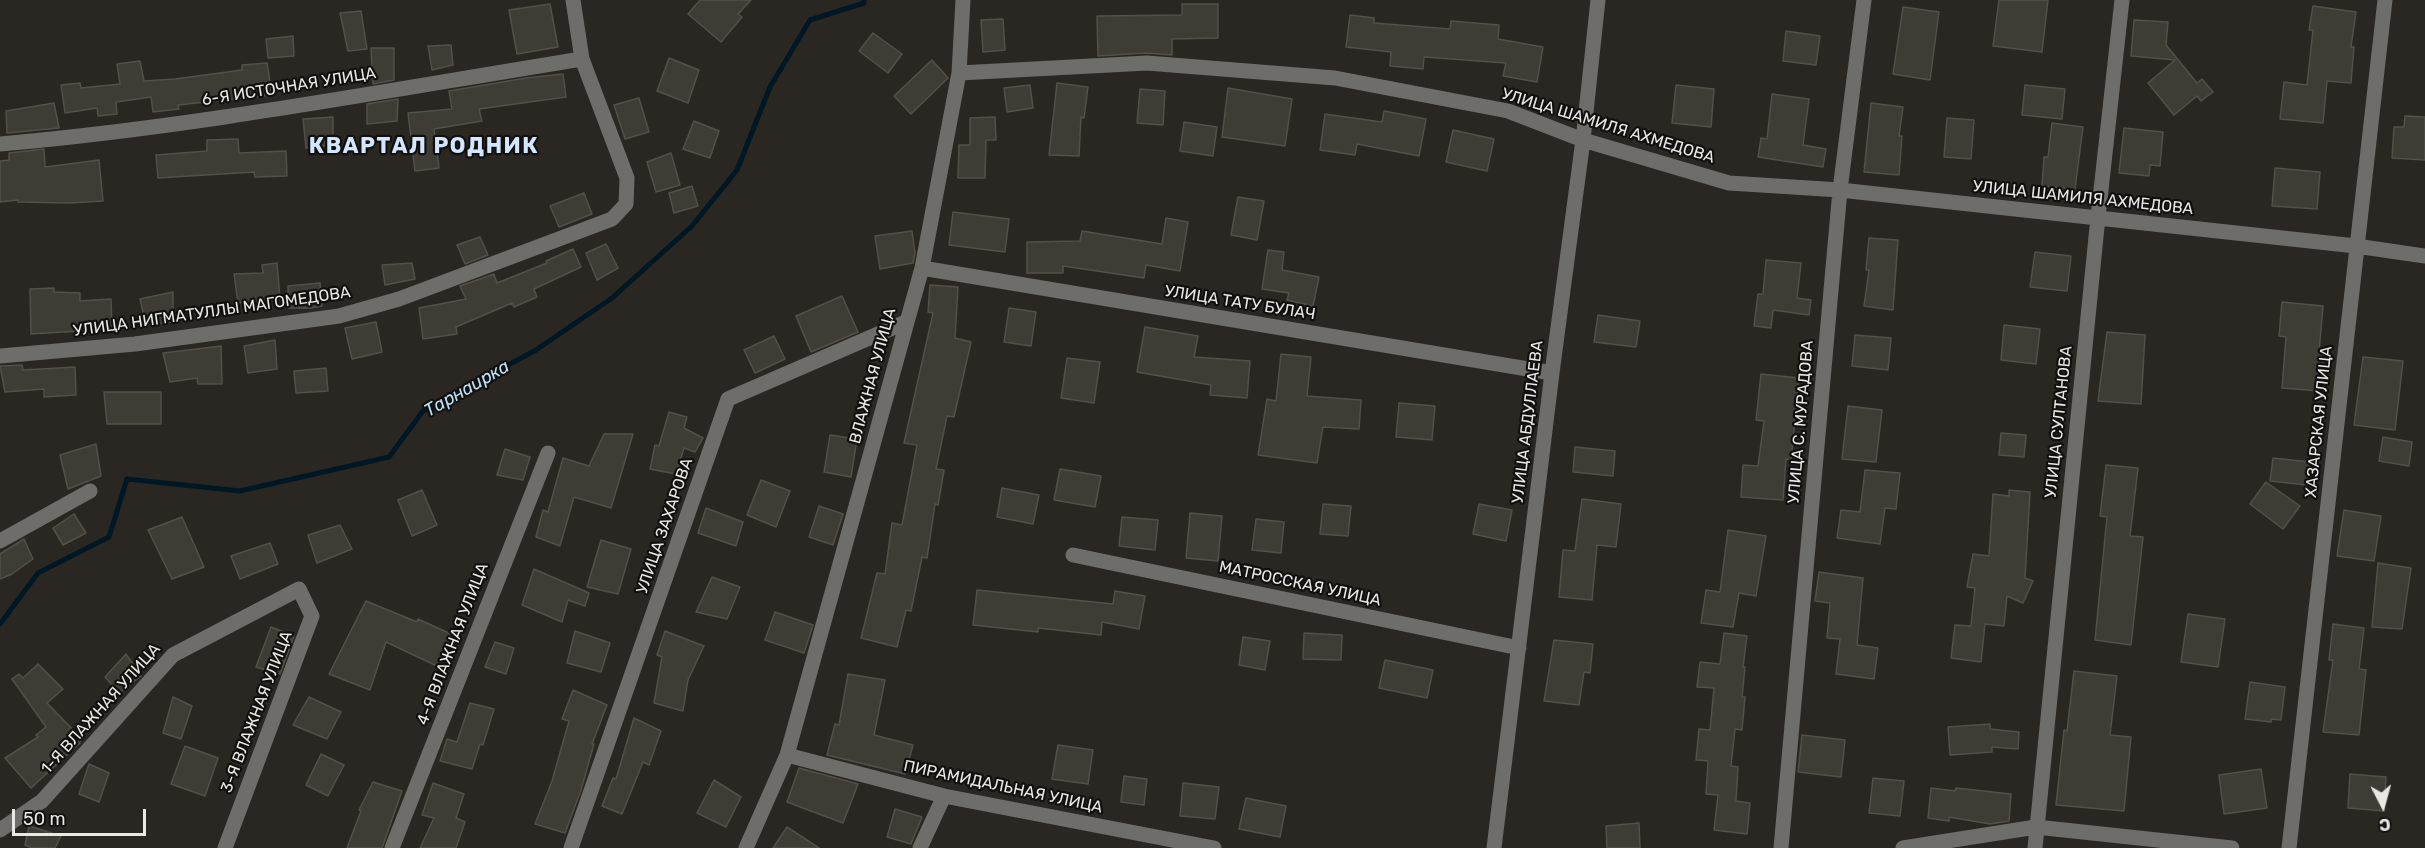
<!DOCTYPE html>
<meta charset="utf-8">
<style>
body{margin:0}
#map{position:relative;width:2425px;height:848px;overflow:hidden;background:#2a2722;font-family:Rubik,sans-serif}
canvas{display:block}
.north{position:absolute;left:2353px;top:776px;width:60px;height:60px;-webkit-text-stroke:4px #12100e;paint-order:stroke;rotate:174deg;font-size:16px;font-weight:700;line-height:24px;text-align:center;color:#eae8e5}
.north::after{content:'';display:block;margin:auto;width:21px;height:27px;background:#eae8e5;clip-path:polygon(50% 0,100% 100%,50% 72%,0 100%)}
.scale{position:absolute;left:12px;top:809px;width:134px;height:27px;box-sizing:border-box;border:3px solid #eae8e5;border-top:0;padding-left:8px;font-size:18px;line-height:21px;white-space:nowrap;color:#eae8e5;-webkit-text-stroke:4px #12100e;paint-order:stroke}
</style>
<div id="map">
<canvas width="2425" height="848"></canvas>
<div class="north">С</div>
<div class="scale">50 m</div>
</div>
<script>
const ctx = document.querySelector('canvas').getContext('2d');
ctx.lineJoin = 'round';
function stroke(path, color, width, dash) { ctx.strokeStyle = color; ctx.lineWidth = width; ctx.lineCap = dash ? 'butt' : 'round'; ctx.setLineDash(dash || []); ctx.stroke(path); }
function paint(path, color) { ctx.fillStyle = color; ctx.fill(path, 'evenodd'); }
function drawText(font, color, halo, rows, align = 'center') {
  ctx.font = font + ' Rubik,sans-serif'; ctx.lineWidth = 4.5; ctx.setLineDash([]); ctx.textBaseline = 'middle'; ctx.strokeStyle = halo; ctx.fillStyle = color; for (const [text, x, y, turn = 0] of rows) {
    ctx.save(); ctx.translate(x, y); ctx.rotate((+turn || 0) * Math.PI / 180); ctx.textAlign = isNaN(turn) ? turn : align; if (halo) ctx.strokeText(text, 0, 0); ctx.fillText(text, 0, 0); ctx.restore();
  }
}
stroke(new Path2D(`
 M0,624L38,573L109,537L127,479L240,491L389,457L423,411L536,350L612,298L692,226L737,170L770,87L810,20L864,3V0`), '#001725', 5);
const building = new Path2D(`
 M700,0H751L738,14L742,17L721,42L688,14Z
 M1999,0H2048L2042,52L1993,46Z
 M550,4L558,47L517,54L509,10Z
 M1182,4H1218V38L1172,39V55L1146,53L1098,56L1097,16L1182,15Z
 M2313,6L2356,12L2351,47H2354L2351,83L2327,81L2323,123L2280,119L2284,82L2307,85L2313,30H2309Z
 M1903,7L1939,12L1930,80L1893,74Z
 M361,11L367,49L348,51L340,13Z
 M1350,15L1374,18V23L1450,29L1451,21L1499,25L1498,39L1543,47L1537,82L1503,76L1506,63L1424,57L1423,69L1390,66L1391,52L1346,47Z
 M1003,19L1005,50L983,52L981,20Z
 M2134,20L2168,22L2166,45L2197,83L2202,79L2213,92L2201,101L2197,96L2174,115L2148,83L2175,60L2131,56Z
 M1786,31L1820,36L1816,65L1783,61Z
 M873,33L902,54L888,73L859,51Z
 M293,36L294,56L268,58L266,39Z
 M451,45L453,65L432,70L428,46Z
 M371,48H394V80L373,84Z
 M669,58L699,70L688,103L657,91Z
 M932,60L948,78L911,114L894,96Z
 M140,61L144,81L175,79L242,70V65L267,63L272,95L178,105L179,109L153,112L151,97L116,102L117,114L98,116L97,108L65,113L61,85L80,83L81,88L120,84L117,64Z
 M563,74L566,97L479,109L482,121L434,129L439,168L415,171L408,113L452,109L449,91L526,78Z
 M1057,83L1088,87L1084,118L1081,117L1079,156L1049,155Z
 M1030,85L1033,108L1007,112L1004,88Z
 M1676,85L1714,89L1711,127L1672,123Z
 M2025,85L2065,89L2062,119L2022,115Z
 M1228,88L1292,99L1285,146L1222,137Z
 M1140,89L1165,91L1163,125L1137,123Z
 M1772,94L1809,99L1803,145L1826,149L1823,167L1758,157L1761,138L1767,139Z
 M639,98L649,132L625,139L614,105Z
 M398,99L397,121L367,124V104Z
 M54,103L59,128L7,133L6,111Z
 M1871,103L1903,107L1899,136H1902L1899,175L1864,172Z
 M1384,111L1426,119L1419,156L1357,144L1355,155L1320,150L1325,114L1382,122Z
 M2405,116L2425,117V160L2392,158L2394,127H2404Z
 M333,117V145L306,148L303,119Z
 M995,117L996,140H986L985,178H958L959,145H970V118Z
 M1947,118L1974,120L1971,159L1944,157Z
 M694,121L719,131L710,158L683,149Z
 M1184,122L1217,127L1213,156L1180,151Z
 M2052,123L2083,127L2075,189L2042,186L2044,157H2048Z
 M2124,128L2163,132L2160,166L2150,165L2149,176L2119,173Z
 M1453,130L1494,139L1487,171L1446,162Z
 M238,139L239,153L286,151L287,176L255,177L254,172L158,178L156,155L207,151V140Z
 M44,149L45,167L99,160L103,201L69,203L18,202V200L0,202V161L9,160V153Z
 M671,153L680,185L656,192L647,162Z
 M2275,168L2320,172L2317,209L2272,206Z
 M692,186L698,206L674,213L669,193Z
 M584,193L592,214L559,227L550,206Z
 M1238,197L1264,201L1257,240L1231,235Z
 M953,212L1009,219L1005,252L949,245Z
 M1166,218L1188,222L1180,271L1146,265L1144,278L1063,266V273H1027V242L1080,241L1082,231L1162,244Z
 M912,231L915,253L913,263L880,269L875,236Z
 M480,237L488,255L465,264L457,245Z
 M1869,238L1898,240L1893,310L1864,306L1869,270H1866Z
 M606,244L618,268L597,280L586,253Z
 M573,249L581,267L534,289L537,297L514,307L512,303L456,327L457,334L423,339L419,308L466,299L460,286L494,274L497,283L547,263L546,261Z
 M1268,250L1284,252L1282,270L1319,277L1313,306L1287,300L1289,293L1262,289Z
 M2035,252L2071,256L2067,291L2030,287Z
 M1766,260L1801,263L1797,298L1811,300L1809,315L1773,310L1771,328L1754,326L1758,294H1763Z
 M277,263L280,299L238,303L234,274L263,273L262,265Z
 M412,263L415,279L385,285L382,265Z
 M320,283L322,306L311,308H288V286Z
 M930,285L958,287L955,338L971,342L954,417L947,416L936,469L944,470L938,505L935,504L927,558L922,557L911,611L906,610L897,647L861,638L877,573L885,574L892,523L902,525L917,445L904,443L933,313L928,312Z
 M54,288V292L80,293V301L111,299L112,329L31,334L30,289Z
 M173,292V322L146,325L140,299Z
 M842,296L858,332L811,352L796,316Z
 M2282,302L2323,306L2319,352L2324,353L2320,391L2282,388L2286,337L2279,336Z
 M1009,308L1036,312L1031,346L1004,342Z
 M1598,315L1640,321L1636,347L1594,342Z
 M376,322L382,352L352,359L345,328Z
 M2004,325L2040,329L2036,364L2001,360Z
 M1145,327L1198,336L1194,357L1250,361L1247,398L1210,395L1211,385L1137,372Z
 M2107,332L2145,335L2141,404L2098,401Z
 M1855,335L1891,338L1888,370L1852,366Z
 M774,336L785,359L755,373L744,350Z
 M275,340L277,369L248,373L244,346Z
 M221,346L222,384H198L197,378L170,382L163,353Z
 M1281,354L1311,357L1307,396L1361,400L1359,429L1323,427L1317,463L1258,455L1267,399L1276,401Z
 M2363,357L2403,361L2395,430L2354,425Z
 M1067,358L1100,362L1094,403L1061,398Z
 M22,365L23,370L75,367L76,395L44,397V389L5,392L0,366Z
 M326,368L328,391L296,393L294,371Z
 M1761,374L1799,378L1791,460L1786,459L1783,500L1741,497L1743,465L1758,466L1764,421L1756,420Z
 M104,392H161V424H107Z
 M1399,403L1435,406L1432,440L1396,437Z
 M1848,406L1882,410L1876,462L1842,459Z
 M669,412L687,417L684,428L703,438L695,452L684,448L676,474L650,469L655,445L659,446Z
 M2001,433L2026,435L2024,457L1999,455Z
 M604,434H633L611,508L574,497L560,546L536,537L543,510L548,512L563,458L589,466Z
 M830,435L857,439L851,477L824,472Z
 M2383,437L2412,442L2409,466L2379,461Z
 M96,444L101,476L68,489L60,455Z
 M1575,447L1615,451L1613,476L1573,472Z
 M505,449L530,457L523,480L497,475Z
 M2273,458L2310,462L2307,485L2270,481Z
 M2106,465L2138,468L2130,536L2143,537L2131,645L2095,640L2107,517L2100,516Z
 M1060,469L1101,476L1095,507L1054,500Z
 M1865,470L1900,473L1896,509L1885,508L1880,544L1837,538L1841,510L1860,512Z
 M761,480L790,491L776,527L747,515Z
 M2266,482L2300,506L2283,529L2250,504Z
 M1002,488L1039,495L1033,524L997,517Z
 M422,490L437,525L412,536L398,500Z
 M2009,490L2030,492L2025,578L2033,581L2023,603L2007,596L2004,626L1985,624L1981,662L1951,658L1955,625L1971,626L1975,588L1967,587L1973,554L1989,556L1993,494L2009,496Z
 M1582,499L1621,504L1616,547L1597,545L1592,600L1559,597L1563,550L1575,551Z
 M1323,504L1351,506L1348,536L1320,534Z
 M1479,504L1512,510L1506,541L1473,534Z
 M819,506L843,514L833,545L809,537Z
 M706,508L743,522L736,546L698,533Z
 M2344,510L2381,516L2374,561L2337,556Z
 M1190,513L1222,516L1218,561L1186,558Z
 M74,514L86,533L63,545L53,528Z
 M182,517L204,567L172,579L148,530Z
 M1122,517L1158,520L1155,550L1119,546Z
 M1256,519L1284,522L1281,553L1252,550Z
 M340,525L352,549L317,563L308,535Z
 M1728,530L1766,536L1756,596L1739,593L1733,627L1701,623L1706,590L1720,592Z
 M24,539L33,559L12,574L0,579V554Z
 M601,540L631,549L618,594L587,587Z
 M270,543L278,564L240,579L231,556Z
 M2378,563L2411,568L2402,629L2372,627Z
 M534,569L589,593L585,606L568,600L562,622L522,605Z
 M1819,572L1863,578L1857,645L1878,648L1874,679L1836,674L1840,639L1827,638L1830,603L1815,601Z
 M712,577L740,587L727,619L696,612Z
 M977,590L1113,604L1115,591L1145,596L1139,629L1102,622L1101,635L1038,628V632L973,625Z
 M366,601L417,622L418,619L453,635L439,667L386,642L370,690L329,674Z
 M775,612L813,625L804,653L765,640Z
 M2188,614L2225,619L2218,667L2181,662Z
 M2333,624L2364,628L2359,669L2366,670L2359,735L2323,732L2333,660H2329Z
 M271,627L294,636L280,674L256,667Z
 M575,631L610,643L601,672L567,663Z
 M665,631L704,646L688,680L683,711L654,703L662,657L657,655Z
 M1304,633L1342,635L1341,660L1303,659Z
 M1724,633L1747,636L1743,667H1745L1742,697H1745L1742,730L1735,729L1731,766L1738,767L1736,801L1750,803L1747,834L1714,830L1718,795L1706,794L1708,761L1696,760L1699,729L1710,730L1714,688L1697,687L1700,662L1720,664Z
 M1243,637L1270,641L1265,670L1239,665Z
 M1554,640L1593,644L1590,673L1584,672L1579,705L1544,701Z
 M495,642L514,648L506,674L485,667Z
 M126,654L141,676L119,693L105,677Z
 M1385,660L1433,670L1427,698L1379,688Z
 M38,664L63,689L47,703L80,737V743L31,788L5,758L38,737L36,735L46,727L12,679L19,674L23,678Z
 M2074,671L2117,676L2110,735L2131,737L2124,811L2056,805L2064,730L2067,731Z
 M848,674L885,680L874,735L913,745L905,774L827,755L835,724L839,725Z
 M2250,682L2285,687L2281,720L2271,719V722L2245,719Z
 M573,690L607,705L592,744H594L581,790L565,833L535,824L552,781L569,721L562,719Z
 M173,697L192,706L181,739L163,733Z
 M309,697L341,712L327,739L293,725Z
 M470,703L494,709L483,745L480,744L472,769L440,761L447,739L457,742Z
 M634,718L661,731L649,765L643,762L622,814L602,806L613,778L616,779Z
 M1990,724V729L2019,732L2018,749L1992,747V752L1950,755L1948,727Z
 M1802,735L1845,740L1841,777L1798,772Z
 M1058,745L1093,750L1088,784L1052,779Z
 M185,746L218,758L205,796L171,784Z
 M321,754L344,765L328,796L306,785Z
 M89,764L109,773L99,802L79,794Z
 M799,768L858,784L843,823L787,802Z
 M2261,769L2267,808L2224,814L2219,775Z
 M2350,774L2386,777L2384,811L2348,808Z
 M1124,776L1147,779L1144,805L1121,802Z
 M1873,778L1904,781L1900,816L1869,813Z
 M714,780L741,797L726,827L697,813Z
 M373,782L402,791L382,848H347L361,811L359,810Z
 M433,783L464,794L456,818L465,822L456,848H420L434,818L422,815Z
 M1183,783L1219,787L1215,819L1180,816Z
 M1931,788L1955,791L1956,788L2011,794L2009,821L1990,824L1949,817V821L1928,818Z
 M1246,798L1286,806L1280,837L1239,829Z
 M895,809L922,817L911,844L887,837Z
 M1639,823L1640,848H1607L1606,826Z
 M29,826L61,836L55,848H32L25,845Z
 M787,827L819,848H773Z`);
paint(building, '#3f3c36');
stroke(building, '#534f49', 1.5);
stroke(new Path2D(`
 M959,73L1147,63L1335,78L1508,111L1583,140L1729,183L1840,190L2356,246L2425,256
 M0,144C195,127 389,90 582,59
 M922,268L1552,373
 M0,356L135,344L339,316L399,299L612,219L626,204L627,178L582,59L573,0
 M0,541L90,491
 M1073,555L1519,648
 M787,755L944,796L1214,848
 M0,830L42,801L173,655L299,589L312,616L225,848
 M392,848L548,453
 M571,848L728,399L906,322
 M746,848L787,755L922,268L959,73L963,0
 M920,848L944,796
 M1494,848L1552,373L1583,140L1598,0
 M1781,848L1840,190L1864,0
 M1903,848L2036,827L2232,848
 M2035,848L2098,217L2122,0
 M2289,848L2385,0`), '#6f6d6a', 15);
drawText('16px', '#eae8e5', '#12100e', [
 ["6-Я ИСТОЧНАЯ УЛИЦА",289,87,-9],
 ["УЛИЦА ШАМИЛЯ АХМЕДОВА",1608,126,17],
 ["УЛИЦА ШАМИЛЯ АХМЕДОВА",2083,198,6],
 ["УЛИЦА ТАТУ БУЛАЧ",1240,303,9],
 ["УЛИЦА НИГМАТУЛЛЫ МАГОМЕДОВА",212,312,-8],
 ["ВЛАЖНАЯ УЛИЦА",873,376,-75],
 ["УЛИЦА АБДУЛЛАЕВА",1528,422,-83],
 ["УЛИЦА С. МУРАДОВА",1801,422,-85],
 ["УЛИЦА СУЛТАНОВА",2059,422,-84],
 ["ХАЗАРСКАЯ УЛИЦА",2319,422,-84],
 ["УЛИЦА ЗАХАРОВА",665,526,-71],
 ["МАТРОССКАЯ УЛИЦА",1300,584,12],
 ["4-Я ВЛАЖНАЯ УЛИЦА",453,644,-69],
 ["1-Я ВЛАЖНАЯ УЛИЦА",101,709,-48],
 ["3-Я ВЛАЖНАЯ УЛИЦА",257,712,-69],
 ["ПИРАМИДАЛЬНАЯ УЛИЦА",1003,787,12]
]);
drawText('italic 18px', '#bce1f9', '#12100e', [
 ["Тарнаирка",467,389,-30]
]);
ctx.letterSpacing = '1.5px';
drawText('bold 22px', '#d2e6ff', '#12100e', [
 ["КВАРТАЛ РОДНИК",424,147]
]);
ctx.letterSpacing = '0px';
</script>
